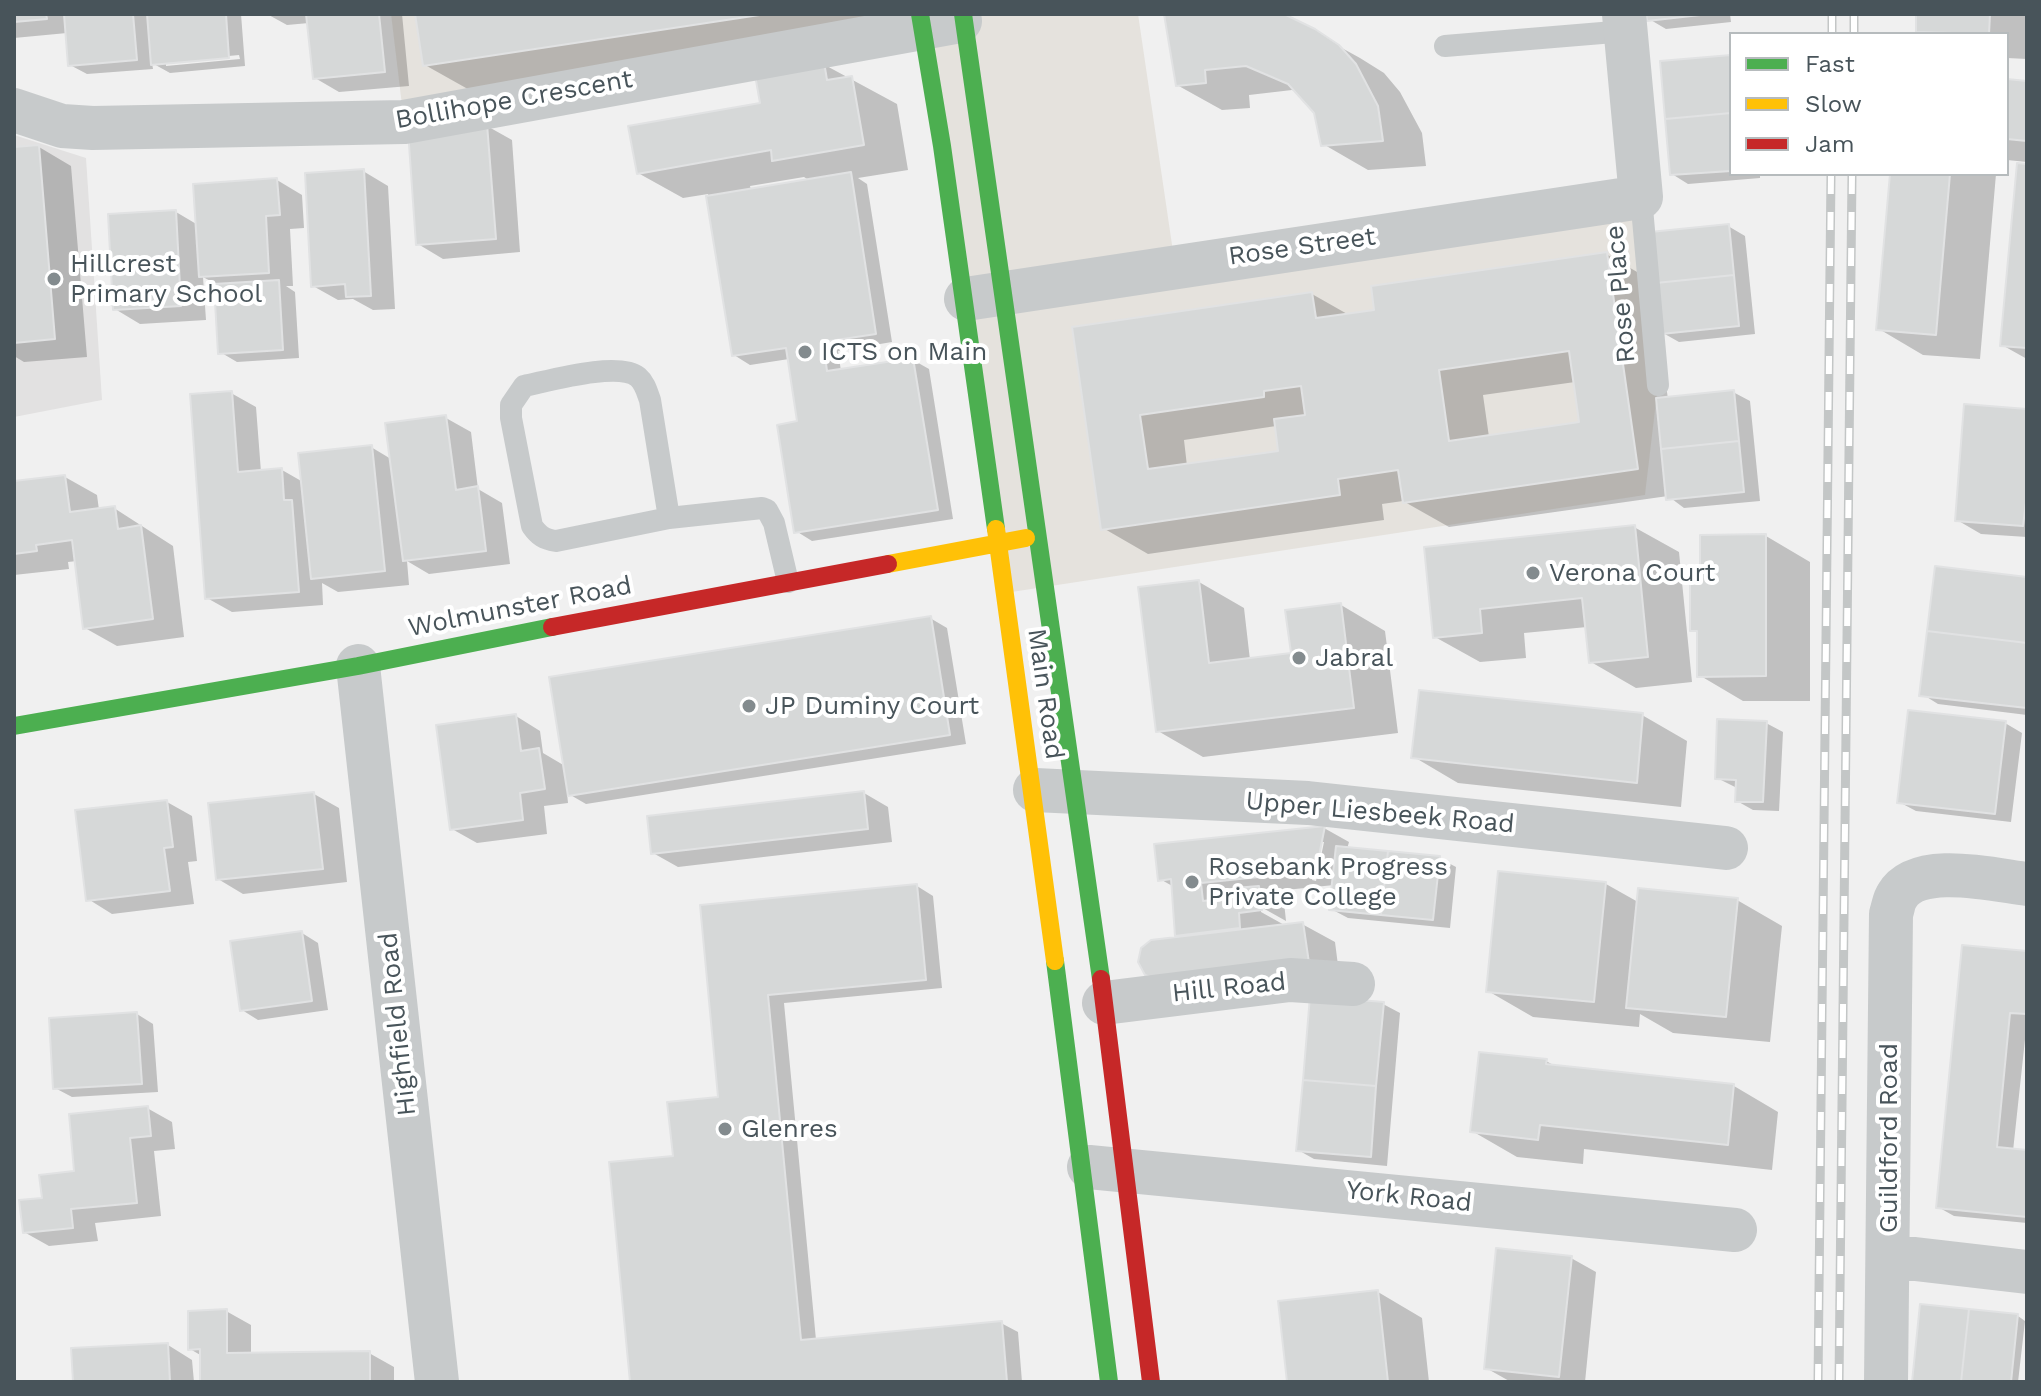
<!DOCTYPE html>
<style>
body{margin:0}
#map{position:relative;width:2041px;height:1396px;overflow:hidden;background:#f0f0f0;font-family:"Work Sans",sans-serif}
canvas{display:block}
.frame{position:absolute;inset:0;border:16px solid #48545a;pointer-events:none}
.legend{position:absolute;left:1729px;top:32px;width:280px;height:144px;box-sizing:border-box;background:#fff;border:2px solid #b6bbbd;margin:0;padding:10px 14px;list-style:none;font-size:24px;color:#48545a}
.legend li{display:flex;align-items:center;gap:16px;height:40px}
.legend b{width:40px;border:2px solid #b6bbbd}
</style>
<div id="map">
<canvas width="2041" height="1396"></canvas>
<div class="frame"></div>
<ul class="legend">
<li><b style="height:10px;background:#4caf50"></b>Fast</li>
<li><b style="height:10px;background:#ffc107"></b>Slow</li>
<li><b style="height:10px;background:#c62828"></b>Jam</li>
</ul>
</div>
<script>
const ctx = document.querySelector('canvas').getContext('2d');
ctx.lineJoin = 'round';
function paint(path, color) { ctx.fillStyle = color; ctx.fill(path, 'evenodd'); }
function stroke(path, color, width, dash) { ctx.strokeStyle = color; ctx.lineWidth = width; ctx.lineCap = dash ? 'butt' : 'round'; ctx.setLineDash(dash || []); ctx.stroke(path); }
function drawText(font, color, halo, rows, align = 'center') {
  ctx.font = font + ' "Work Sans",sans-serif'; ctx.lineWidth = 8; ctx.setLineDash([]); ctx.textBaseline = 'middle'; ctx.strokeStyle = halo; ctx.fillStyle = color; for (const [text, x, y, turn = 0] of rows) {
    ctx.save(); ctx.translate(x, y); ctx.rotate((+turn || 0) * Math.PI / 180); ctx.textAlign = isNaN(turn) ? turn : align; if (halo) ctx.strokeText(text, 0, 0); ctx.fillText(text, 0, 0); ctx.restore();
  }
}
paint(new Path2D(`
 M391,14H1138L1175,265L1641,197L1658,385L1645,495L1005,593L923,28L404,122Z`), '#e5e2dd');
paint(new Path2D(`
 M14,135L86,158L102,400L14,417Z`), '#e2e1e1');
paint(new Path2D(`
 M14,14H241L245,66L170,73L152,63L153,69L87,74L70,65L67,33L14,38ZM239,55L240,59L166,66V62Z
 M267,14H402L409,86L339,92L315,78L309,23L287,25Z
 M417,14H920L482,97L425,65Z
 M1166,14H1280L1360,58L1384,73L1400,92L1422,133L1426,166L1368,170L1323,144L1316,112L1299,93L1292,90L1249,95L1250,108L1222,110L1177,85Z
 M1648,14H1730L1731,22L1666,29L1649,19Z
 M1918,14H2027V59L2007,58V34H1923L1918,31Z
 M1731,57V174H1760V178L1688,184L1672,174Z
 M823,64L897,104L908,170L858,178L867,184L892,342L838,351L841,371L913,360L929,369L953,519L812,541L796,531L800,423L789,359L750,365L734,355L708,194L683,198L638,173L762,104ZM804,177L810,181L751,190L750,186Z
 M2007,81L2027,83V162L2007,160Z
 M487,126L512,140L520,252L443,259L418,244Z
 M39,147L71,166L87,357L24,362L14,356V149Z
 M2027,166V359L2002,345Z
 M363,171L388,186L395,309L373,310L353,299L338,300L313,286Z
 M1892,174H1996L1980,359L1923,355L1879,329Z
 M277,180L302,195L304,228L290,229L293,286H286L295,292L299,358L237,362L220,352L216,284L203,277L206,320L140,324L115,309L176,212L198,225Z
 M1728,226L1745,236L1755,334L1679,342L1663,333Z
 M1606,254L1651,280L1668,399L1733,392L1750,401L1760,501L1684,508L1668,496L1449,527L1403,501L1382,504L1384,520L1148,554L1103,528L1074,328L1312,294L1349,315L1376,311ZM1575,382L1581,424L1489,437L1483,395ZM1276,426L1280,453L1187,466L1184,440Z
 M231,393L256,407L261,472L282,470L303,482L371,447L391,459L446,418L471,432L478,489L502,503L510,564L429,574L407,561L409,585L338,592L322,583L323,605L232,612L207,598Z
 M2027,411V537L1981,534L1957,520Z
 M65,477L97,495L99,510L114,508L173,546L184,637L117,646L85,628L77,561L68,562L69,569L14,575V483Z
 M1634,527L1679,552L1692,682L1636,688L1591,662L1587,627L1524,633L1526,658L1480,662L1435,637L1426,549Z
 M1766,536L1810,562V701H1743L1699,675V633L1692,629L1702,579Z
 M2027,579V715L1938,704L1922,694Z
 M1199,582L1244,608L1250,660L1293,655L1341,605L1385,631L1398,733L1203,757L1158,731Z
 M930,618L947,628L966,744L586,804L567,793L568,803L544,806L547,834L477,843L452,829L516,716L540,731L543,753L565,766Z
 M1642,715L1687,741L1681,807L1458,783L1414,757Z
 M1766,723L1783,732L1779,811L1753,810L1737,801V788L1717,778Z
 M2005,723L2022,733L2011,822L1916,811L1899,802Z
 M864,793L888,807L892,842L678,867L653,853Z
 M314,794L339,808L347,882L243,894L218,879Z
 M167,802L192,816L197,861L188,862L194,904L112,914L88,899Z
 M1324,828L1349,842L1347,849L1439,858L1456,867L1450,928L1348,918L1331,909L1334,885L1266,892L1284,902L1286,921L1261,907V912L1288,927L1302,924L1335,942L1340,981L1177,935L1174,887L1160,879ZM1319,842H1324L1316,881L1312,880Z
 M1500,873L1606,884L1638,902L1737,900L1782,926L1770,1042L1673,1033L1640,1014L1639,1027L1533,1017L1488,991Z
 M917,886L933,896L942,988L784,1003L816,1340L1001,1323L1018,1332L1022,1382H632L675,1157L721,1099L702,907Z
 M302,933L318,943L328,1010L258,1020L242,1010Z
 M2027,953V1021L2013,1151L2027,1153V1223L1954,1216L1938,1207Z
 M1383,1004L1400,1013L1387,1166L1314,1159L1298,1150Z
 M137,1014L153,1024L158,1092L72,1097L55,1088Z
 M1546,1061L1557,1067L1734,1086L1778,1112L1772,1170L1584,1149L1583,1164L1517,1157L1472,1131Z
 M147,1108L172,1122L175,1149L154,1151L161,1216L95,1223L98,1241L49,1246L24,1232L44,1199Z
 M1571,1258L1596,1272L1585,1382H1511L1486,1368Z
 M1378,1292L1422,1318L1429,1382H1289Z
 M226,1311L251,1325V1355L369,1353L394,1367V1382H202V1356L190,1349Z
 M2018,1316L2025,1321L2018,1382H1914Z
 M168,1345L192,1360L194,1382H75Z`), '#0003');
const building = new Path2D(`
 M14,14H46L47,19L14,22Z
 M64,14H133L137,60L68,66Z
 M147,14H226L229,58L151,65Z
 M306,14H379L385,72L313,79Z
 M415,14H766L423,66Z
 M1164,14H1284L1315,29L1339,45L1356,64L1378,106L1383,141L1321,146L1314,113L1288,84L1246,66L1205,70L1206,83L1176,86Z
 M1646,14H1709L1647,21Z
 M1916,14H1990L1989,34L1916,32Z
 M1731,55V113L1665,119L1660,61Z
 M824,62L827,80L852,76L864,145L772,161L771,150L637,174L628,126L760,103L755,75Z
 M2007,79L2027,81V141L2007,139Z
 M1731,113V171L1670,175L1665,119Z
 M487,124L496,239L416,245L408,130Z
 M39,145L55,339L14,343V147Z
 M2017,163L2027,164V348L2000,346Z
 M364,169L371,296L346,297L345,284L311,287L305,173Z
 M851,172L876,334L823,342L827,371L913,358L938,510L794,533L777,425L797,421L786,348L732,356L706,196Z
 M1890,174H1950L1936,335L1876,330Z
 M277,178L280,215L266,216L269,273L199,277L193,184Z
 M176,210L181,306L113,310L108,214Z
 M1729,224L1734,275L1656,283L1650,232Z
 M1607,252L1638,469L1403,503L1398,470L1338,479L1340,495L1101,530L1072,327L1312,292L1316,318L1374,310L1371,286ZM1569,351L1579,422L1449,441L1439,370ZM1301,386L1305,415L1274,419L1278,451L1148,469L1140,415L1264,397V391Z
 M1734,275L1739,326L1661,334L1656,283Z
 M279,280L283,350L218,354L214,284Z
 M1734,390L1739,441L1661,449L1656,398Z
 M232,391L238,472L282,468L284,500H292L299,592L205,599L190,394Z
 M1964,404L2027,409V495L2023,526L1955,521Z
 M446,415L456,490L478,486L486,551L403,561L385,423Z
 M1739,441L1744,492L1666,500L1661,449Z
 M372,445L385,571L311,579L298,453Z
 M65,475L70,512L115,506L118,529L141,525L153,619L83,629L72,540L36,545L37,551L14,554V481Z
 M1635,525L1648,657L1589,663L1582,598L1480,609L1482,633L1433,638L1424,547Z
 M1766,534V676L1697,677V631H1690V577H1700V535Z
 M1935,566L2027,577V643L1927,631Z
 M1199,580L1209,663L1291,653L1285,610L1341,603L1354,708L1156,732L1138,587Z
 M931,616L950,735L568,796L549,677Z
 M1927,631L2027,643V708L1919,696Z
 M1419,690L1643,713L1637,783L1411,758Z
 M1908,710L2006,721L1995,814L1897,803Z
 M516,714L521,751L539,748L545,789L520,793L523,820L450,830L436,725Z
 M1717,719L1767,721L1763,802H1735L1736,780L1715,779Z
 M864,791L868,829L651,854L647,816Z
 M314,792L323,869L216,880L208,803Z
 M167,800L173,847L164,848L170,891L86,901L75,810Z
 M1325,826L1316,871L1201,883L1203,901L1237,897L1235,888L1259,886L1262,910L1239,913L1240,928L1175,936L1171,879L1158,881L1154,844Z
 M1336,846L1388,851L1381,915L1329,910Z
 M1388,851L1440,856L1433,920L1381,915Z
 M1498,871L1606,882L1594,1002L1486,992Z
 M917,884L926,980L768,995L801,1340L1002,1321L1007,1382H630L609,1162L673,1156L667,1102L718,1097L700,905Z
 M1638,888L1738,898L1726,1017L1626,1008Z
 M1303,922L1309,963L1158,980L1145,975L1138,962L1141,948L1151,940Z
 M302,931L312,1001L240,1011L230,941Z
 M1962,945L2027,951V1014L2010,1013L1997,1147L2027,1150V1217L1936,1208Z
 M1310,996L1384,1002L1376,1086L1303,1080Z
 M137,1012L142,1084L53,1089L49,1018Z
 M1479,1052L1547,1059L1546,1064L1734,1084L1728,1145L1540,1125L1538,1140L1470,1132Z
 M1303,1080L1376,1086L1371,1157L1296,1151Z
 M148,1106L151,1136L130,1138L137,1203L71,1209L73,1228L23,1233L19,1200L42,1198L39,1175L74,1171L69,1114Z
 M1496,1248L1572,1256L1559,1377L1484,1369Z
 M1378,1290L1388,1382H1287L1278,1301Z
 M1920,1304L1969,1309L1961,1382H1912Z
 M227,1309V1353L370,1351V1382H200V1349L188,1350V1311Z
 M1969,1309L2018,1314L2011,1382H1961Z
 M168,1343L170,1382H73L71,1348Z`);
paint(building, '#d6d8d8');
stroke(building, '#e1e2e3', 2);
stroke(new Path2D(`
 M1445,46L1626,31
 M1641,197L1658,385
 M669,518L650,400C647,392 645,383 638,377C618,361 549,381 524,386L511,405V418L532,526C539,536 544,539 556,541L669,518L762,508L767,510L774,523L788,582`), '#c7cacb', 22);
stroke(new Path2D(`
 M14,110L62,126L93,128L404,122L960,21
 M966,299L1641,197L1624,14
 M358,666L437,1382
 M1035,790L1308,803L1726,848
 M1104,1003L1290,980L1353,984
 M1089,1167L1735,1230
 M1888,1258L1915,1259L2027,1272
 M1886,1382L1891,914C1893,908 1894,900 1897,896C1917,861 1994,880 2027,884`), '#c7cacb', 44);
stroke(new Path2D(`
 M920,14L942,146L996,529
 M963,14L1101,979
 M14,726L358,666L552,627
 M1055,961L1109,1382`), '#4caf50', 18);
stroke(new Path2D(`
 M996,529L1055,961
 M888,564L1026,538`), '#ffc107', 18);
stroke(new Path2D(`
 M552,627L888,564
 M1101,979L1151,1382`), '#c62828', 18);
const rail = new Path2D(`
 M1832,34V14
 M1854,34V14
 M1818,1382L1831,174
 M1839,1382L1852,174`);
stroke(rail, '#c3c6c6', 9);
stroke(rail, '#fff', 6, [18]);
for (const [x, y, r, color] of [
 [54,279,8,"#838b8e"],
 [805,352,8,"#838b8e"],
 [1533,573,8,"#838b8e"],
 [1299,658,8,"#838b8e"],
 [749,706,8,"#838b8e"],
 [1192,882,8,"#838b8e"],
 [725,1129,8,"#838b8e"]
]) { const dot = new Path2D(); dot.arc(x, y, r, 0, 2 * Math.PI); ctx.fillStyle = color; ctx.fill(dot); stroke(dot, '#fff', 3); }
drawText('26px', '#48545a', '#fff', [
 ["Bollihope Crescent",514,100,-10],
 ["Rose Street",1302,247,-8],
 ["Rose Place",1621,294,-95],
 ["Wolmunster Road",520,607,-11],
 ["Main Road",1045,694,82],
 ["Upper Liesbeek Road",1380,813,5],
 ["Hill Road",1229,988,-6],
 ["Highfield Road",398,1024,-96],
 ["Guildford Road",1889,1138,-90],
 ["York Road",1409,1197,6]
]);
drawText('26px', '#48545a', '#fff', [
 ["Hillcrest",70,264],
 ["Primary School",70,294],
 ["ICTS on Main",821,352],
 ["Verona Court",1549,573],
 ["Jabral",1315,658],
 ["JP Duminy Court",765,706],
 ["Rosebank Progress",1208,867],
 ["Private College",1208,897],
 ["Glenres",741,1129]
], 'left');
</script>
